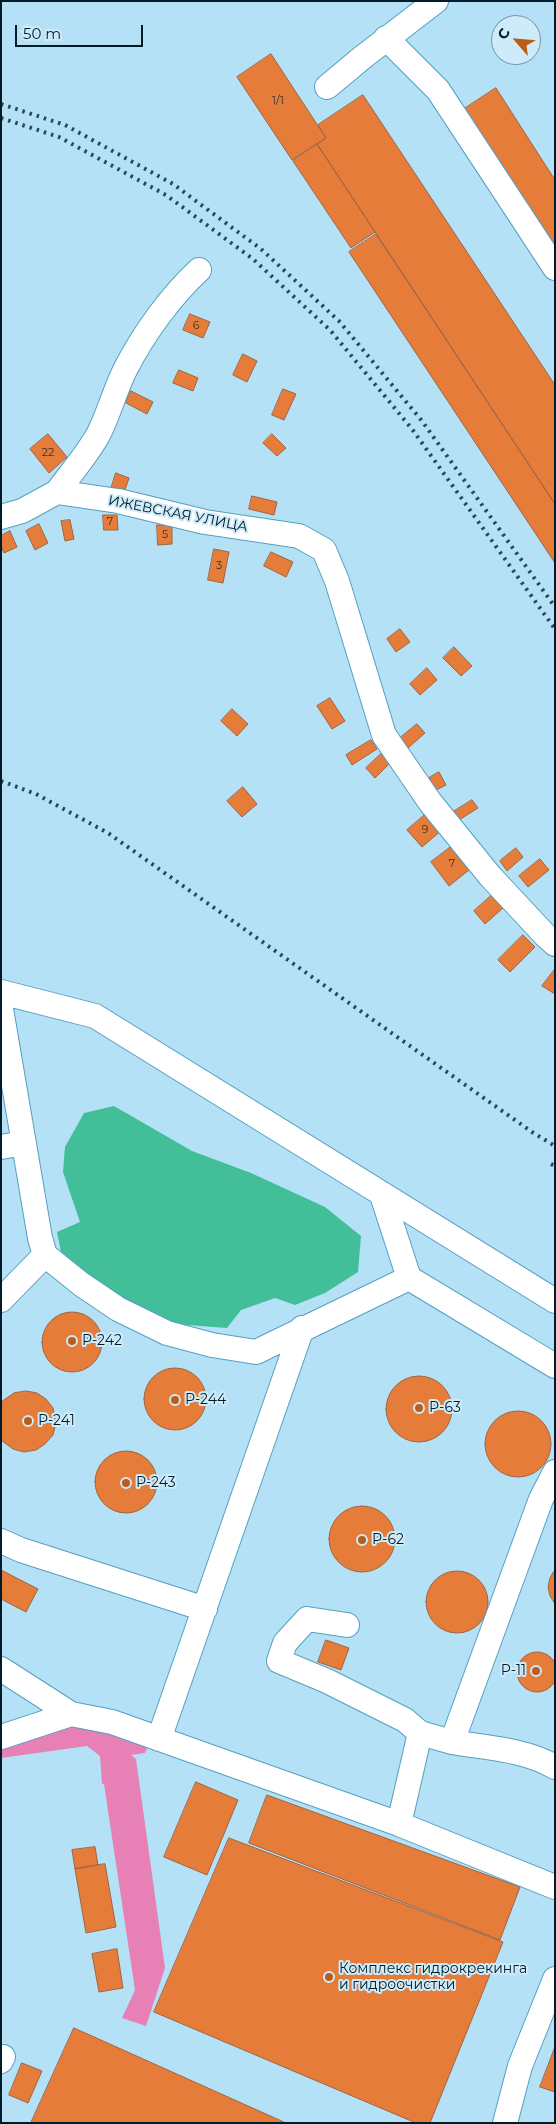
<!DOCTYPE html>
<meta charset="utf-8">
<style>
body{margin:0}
#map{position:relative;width:556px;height:2124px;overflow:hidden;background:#b5e1f6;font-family:Montserrat,sans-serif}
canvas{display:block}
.frame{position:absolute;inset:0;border:2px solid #001c29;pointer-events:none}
.north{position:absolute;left:491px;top:15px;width:50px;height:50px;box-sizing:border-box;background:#ceebfa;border:1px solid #7c98a6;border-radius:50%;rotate:297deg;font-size:14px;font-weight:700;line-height:20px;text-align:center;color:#001c29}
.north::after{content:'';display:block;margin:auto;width:18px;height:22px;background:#bc5c18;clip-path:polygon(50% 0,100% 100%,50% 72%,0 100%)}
.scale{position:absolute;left:15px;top:25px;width:128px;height:22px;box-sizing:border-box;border:2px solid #001c29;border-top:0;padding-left:6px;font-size:15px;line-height:18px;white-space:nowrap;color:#001c29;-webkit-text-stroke:4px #ceebfa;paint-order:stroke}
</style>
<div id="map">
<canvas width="556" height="2124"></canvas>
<div class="frame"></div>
<div class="north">С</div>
<div class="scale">50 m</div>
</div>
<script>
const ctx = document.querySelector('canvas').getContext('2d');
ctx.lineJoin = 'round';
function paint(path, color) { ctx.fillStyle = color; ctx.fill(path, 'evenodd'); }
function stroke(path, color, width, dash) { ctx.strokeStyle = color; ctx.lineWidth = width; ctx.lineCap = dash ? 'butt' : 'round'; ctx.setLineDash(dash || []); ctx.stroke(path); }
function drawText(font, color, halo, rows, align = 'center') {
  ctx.font = font + ' Montserrat,sans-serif'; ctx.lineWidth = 4; ctx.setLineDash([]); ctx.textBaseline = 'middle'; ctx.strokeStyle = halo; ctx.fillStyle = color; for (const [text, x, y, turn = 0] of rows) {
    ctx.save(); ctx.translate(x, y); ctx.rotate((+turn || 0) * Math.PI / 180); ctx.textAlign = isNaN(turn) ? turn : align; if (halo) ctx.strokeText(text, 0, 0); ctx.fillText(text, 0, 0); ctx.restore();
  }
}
paint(new Path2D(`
 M71,1722L142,1742L147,1749L145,1753L131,1755L136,1759L165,1968L146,2026L122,2018L135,1990L104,1784H102L100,1756L87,1746L1,1758V1745Z`), '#e780b4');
paint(new Path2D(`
 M114,1106L192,1151L251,1173L325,1207L361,1236L358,1272L325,1293L295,1305L275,1298L241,1310L227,1328L175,1324L125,1302L80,1275L61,1252L57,1232L80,1222L63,1172L65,1147L84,1113Z`), '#42be99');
const building = new Path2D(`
 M271,54L326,138L292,160L237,77Z
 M496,88L555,180V263L458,113Z
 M363,95L555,385V504L317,144L326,138L318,125Z
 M317,144L375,232L351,248L293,161Z
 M376,234L555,504V563L349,252Z
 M190,314L210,322L203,338L183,330Z
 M243,354L257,361L247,382L233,375Z
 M179,370L198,378L193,391L173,383Z
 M283,389L296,394L284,420L272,415Z
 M131,391L153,402L147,414L126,403Z
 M48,434L67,457L49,473L30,449Z
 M272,434L286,448L277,456L263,443Z
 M116,473L129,478L123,496L110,492Z
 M252,496L277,502L274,515L249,509Z
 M103,515H117L118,530H104Z
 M70,520L74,539L65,541L61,521Z
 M39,524L48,543L35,550L26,531Z
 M157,525H172V544L158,545Z
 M10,531L17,547L4,553L1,546V536Z
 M214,549L229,552L223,583L208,580Z
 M271,552L293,562L286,577L264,566Z
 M400,629L410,642L396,652L387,639Z
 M454,647L472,666L461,676L443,658Z
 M427,668L437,680L420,695L410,684Z
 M330,698L345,721L332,729L317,706Z
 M232,709L248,724L237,736L221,721Z
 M417,724L425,733L408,748L400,738Z
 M371,740L377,749L352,765L346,755Z
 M382,753L391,762L375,778L366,768Z
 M439,772L446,785L436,790L429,778Z
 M243,787L257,804L242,817L227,801Z
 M472,800L478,808L459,820L453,812Z
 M427,813L442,830L422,847L407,830Z
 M456,843L474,866L449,886L431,862Z
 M516,848L523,857L507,871L500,861Z
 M540,859L549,870L528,887L519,876Z
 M492,895L503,908L485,924L474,911Z
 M523,935L535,947L510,972L498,960Z
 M555,969V994L542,986Z
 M42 1342a30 30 0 1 1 60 0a30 30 0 1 1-60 0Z
 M144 1399a31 31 0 1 1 62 0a31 31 0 1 1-62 0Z
 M386 1409a33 33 0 1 1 66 0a33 33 0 1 1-66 0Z
 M26,1391L37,1393L46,1399L53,1408L56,1423L53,1435L45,1444L36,1450L24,1452L13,1449L1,1440V1402L14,1393Z
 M485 1444a33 33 0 1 1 66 0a33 33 0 1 1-66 0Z
 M95 1482a31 31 0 1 1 62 0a31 31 0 1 1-62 0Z
 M329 1539a33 33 0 1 1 66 0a33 33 0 1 1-66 0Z
 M1,1570L38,1589L26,1612L1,1599Z
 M426 1602a31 31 0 1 1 62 0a31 31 0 1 1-62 0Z
 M554,1571L555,1570V1604L550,1596L548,1587L550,1578Z
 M326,1640L349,1648L341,1670L318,1662Z
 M517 1672a20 20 0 1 1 40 0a20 20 0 1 1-40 0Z
 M196,1782L238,1800L207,1875L164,1857Z
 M267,1795L520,1887L500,1940L249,1843Z
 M229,1838L503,1942L430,2123H416L154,2012Z
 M95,1847L98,1865L75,1869L72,1850Z
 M105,1864L116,1927L86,1933L75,1869Z
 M117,1949L123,1988L99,1992L92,1954Z
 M74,2028L286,2123H31Z
 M555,2047V2092L540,2087Z
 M22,2063L42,2071L28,2103L9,2095Z`);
paint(building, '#e57c3a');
stroke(building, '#9f6442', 1);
const minor = new Path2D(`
 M386,38L438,90L555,268
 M327,87L363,57L436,1
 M57,492C71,473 86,456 98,435C109,414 115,389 126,368C144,333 171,296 199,270
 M1,517L22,511L57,492L118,501L205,522L299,536L324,550L337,581L384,735L430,802L490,876L545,935L555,944
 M1,992L95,1016L555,1301
 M1,1009L40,1238L45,1255L81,1284L118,1309L167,1333L212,1345L256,1352L409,1278L555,1366
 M1,1147L24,1143
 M382,1195L409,1278
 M1,1300L45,1255
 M1,1541L21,1550L205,1609
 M347,1625L307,1619L285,1643L279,1661L327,1681L405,1720L420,1733
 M1,1669L71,1714
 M1,1737L71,1714L112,1722L399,1824L555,1887
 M159,1739L302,1328
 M452,1742C486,1748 524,1749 555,1767
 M399,1824L420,1733L452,1742L541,1499L555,1472
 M1,2061L3,2057
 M505,2123L520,2066L555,1979`);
stroke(minor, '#549fc2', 26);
stroke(minor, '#fff', 24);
stroke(new Path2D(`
 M1,104L65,125L173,184L261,249L339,321L422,421L555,607
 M1,118L59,137L166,195L253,259L330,330L412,429L555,629
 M1,781L36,794L108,833L532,1132L555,1146
 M551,1164L555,1166`), '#2a4958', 4, [2.5, 5]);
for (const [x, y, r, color] of [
 [72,1341,5,"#bc5c18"],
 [175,1400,5,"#bc5c18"],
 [419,1408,5,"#bc5c18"],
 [28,1421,5,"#bc5c18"],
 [126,1483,5,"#bc5c18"],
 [362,1540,5,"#bc5c18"],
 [536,1671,5,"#bc5c18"],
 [329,1977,5,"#bc5c18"]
]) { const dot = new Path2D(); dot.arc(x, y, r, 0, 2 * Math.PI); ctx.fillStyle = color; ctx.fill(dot); stroke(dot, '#ceebfa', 2); }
drawText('11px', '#39342d', null, [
 ["1/1",278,101],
 ["6",196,326],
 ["22",48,453],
 ["7",110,522],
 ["5",165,535],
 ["3",219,566],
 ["9",425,830],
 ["7",452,864]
]);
drawText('14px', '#001c29', '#ceebfa', [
 ["ИЖЕВСКАЯ УЛИЦА",178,514,11]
]);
drawText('14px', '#001c29', '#ceebfa', [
 ["Р-242",82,1341],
 ["Р-244",185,1400],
 ["Р-63",429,1408],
 ["Р-241",38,1421],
 ["Р-243",136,1483],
 ["Р-62",372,1540],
 ["Р-11",526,1671,"right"],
 ["Комплекс гидрокрекинга",339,1969],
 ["и гидроочистки",339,1985]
], 'left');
</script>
